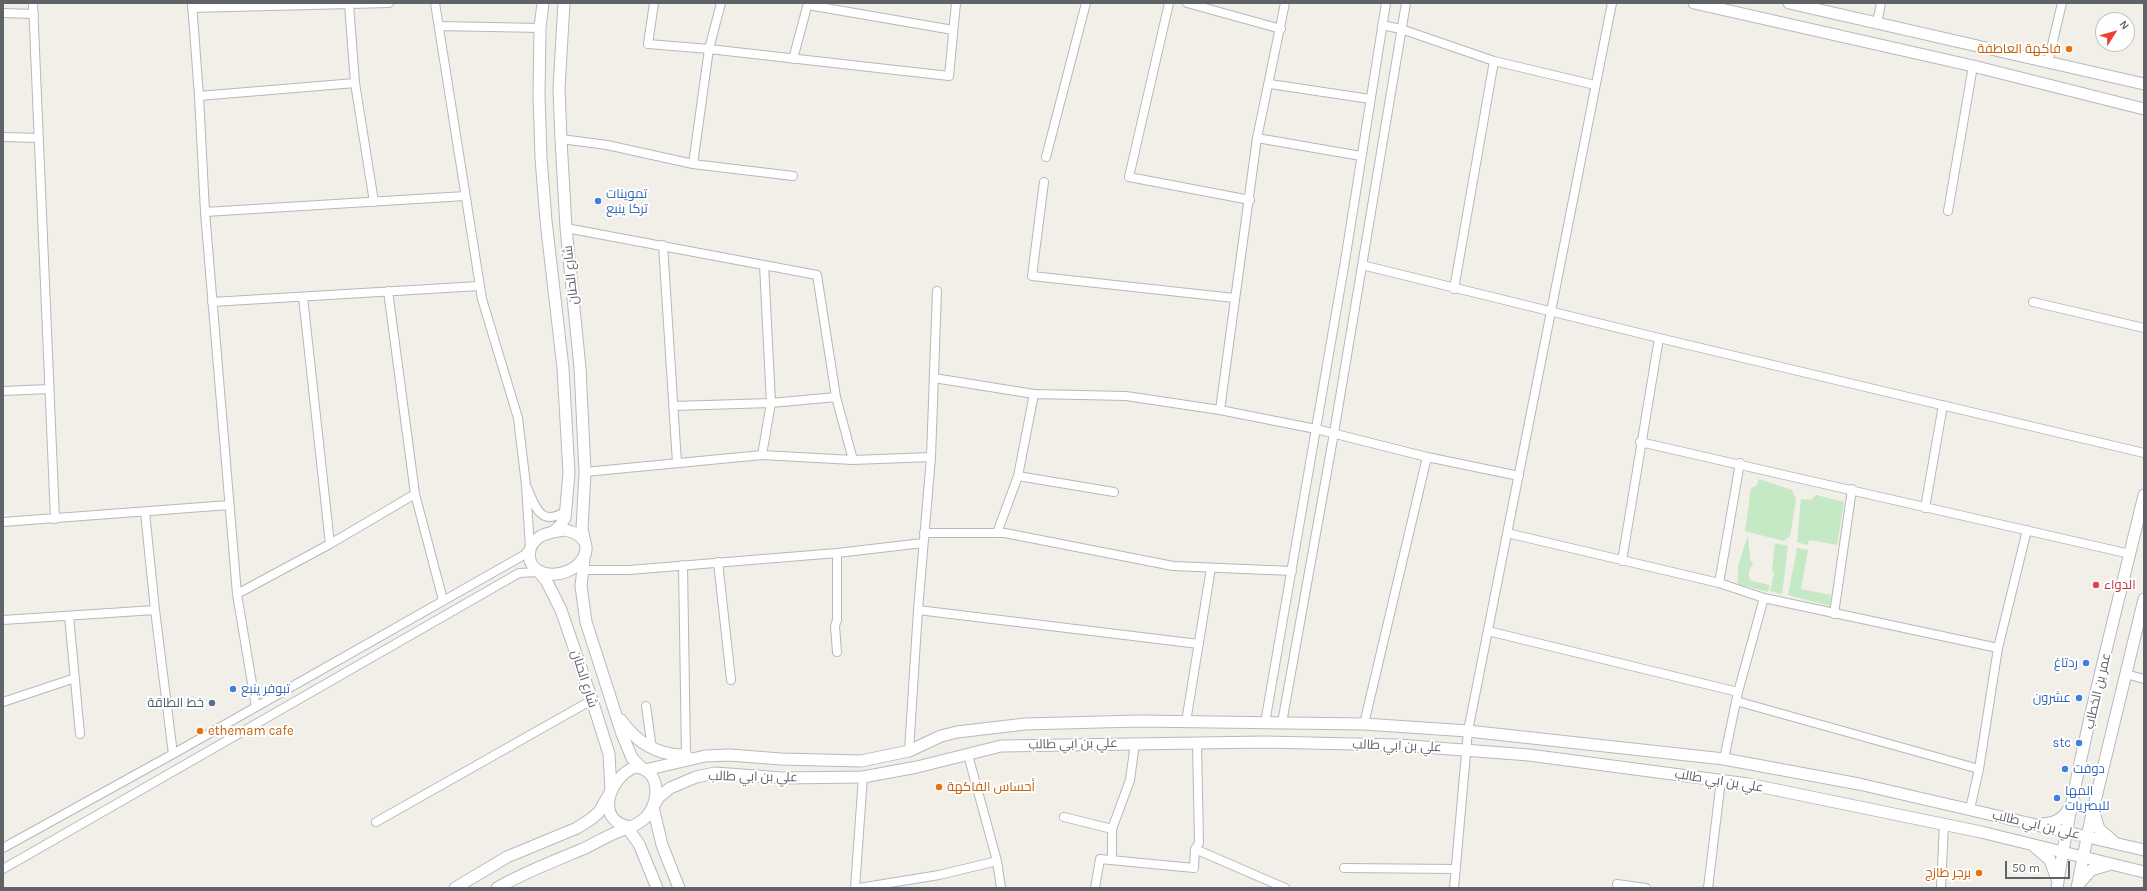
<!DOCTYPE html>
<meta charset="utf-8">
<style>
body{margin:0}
#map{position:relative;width:2147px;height:891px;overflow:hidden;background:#f1efe8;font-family:Karla,sans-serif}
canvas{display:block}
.frame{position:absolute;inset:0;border:4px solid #5f6368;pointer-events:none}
.north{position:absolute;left:2095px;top:12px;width:40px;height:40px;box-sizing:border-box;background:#fff;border:1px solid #bfc1c3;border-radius:50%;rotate:53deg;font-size:11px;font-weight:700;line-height:16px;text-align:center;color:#5f6368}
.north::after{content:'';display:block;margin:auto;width:14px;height:18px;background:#ea4335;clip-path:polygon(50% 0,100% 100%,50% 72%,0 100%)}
.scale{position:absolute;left:2005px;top:861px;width:65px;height:18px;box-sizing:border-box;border:2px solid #5f6368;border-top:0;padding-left:5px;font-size:12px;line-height:14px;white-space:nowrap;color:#5f6368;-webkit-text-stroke:3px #fff;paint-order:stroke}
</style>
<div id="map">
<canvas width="2147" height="891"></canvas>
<div class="frame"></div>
<div class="north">N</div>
<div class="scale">50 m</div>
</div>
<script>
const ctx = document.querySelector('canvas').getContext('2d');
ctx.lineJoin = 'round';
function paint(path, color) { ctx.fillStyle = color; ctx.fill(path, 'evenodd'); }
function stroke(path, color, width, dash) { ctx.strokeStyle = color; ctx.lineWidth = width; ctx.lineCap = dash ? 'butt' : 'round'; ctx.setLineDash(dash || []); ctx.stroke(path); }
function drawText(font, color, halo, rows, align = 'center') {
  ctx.font = font + ' Karla,Cairo,sans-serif'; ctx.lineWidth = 4; ctx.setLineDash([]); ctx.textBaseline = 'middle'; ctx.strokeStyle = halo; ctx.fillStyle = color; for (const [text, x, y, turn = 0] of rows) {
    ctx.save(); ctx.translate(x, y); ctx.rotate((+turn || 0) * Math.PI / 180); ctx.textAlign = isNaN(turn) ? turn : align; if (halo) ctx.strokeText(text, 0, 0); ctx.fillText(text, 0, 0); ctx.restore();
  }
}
paint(new Path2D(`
 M1759,479L1792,490L1796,500L1790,536L1783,541L1745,531L1751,488L1757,485Z
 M1816,495L1844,502L1837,545L1810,540L1807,545L1797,542L1801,499L1811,500Z
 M1748,535L1750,560L1753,564L1749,571V578L1752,581L1770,585L1768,592L1738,584V566Z
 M1775,543L1788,546L1782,594L1770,591L1774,574L1772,569Z
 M1797,548L1808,550L1801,589L1831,595L1830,606L1788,595Z`), '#c5e8c5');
const street = new Path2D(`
 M33,3L55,519
 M192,3L199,96L205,212L237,594L256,707
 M435,3L482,299L518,418L526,485
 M654,3L648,44L709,49L949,76L956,3
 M1169,3L1129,177L1250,200
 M1187,3L1281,29
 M349,4L355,83L374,202
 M808,5L953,30
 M192,8L389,3
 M3,13L34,14
 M1877,23L1881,3
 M1382,25L1401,29L1494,61L1595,85
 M439,26L540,28
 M793,59L808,3
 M2048,62L2062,3
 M1270,84L1370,99
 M199,96L355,83
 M3,137L39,138
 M1257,138L1361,156
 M561,139L607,145L693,164L793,176
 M1046,157L1086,3
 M693,164L709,49L721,3
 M1044,182L1032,276L1234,298
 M1948,211L1973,66
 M205,212L465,196
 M566,228L817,275L836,397L853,460
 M663,245L677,463
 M1362,265L1659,338L2144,453
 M1454,289L1494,61
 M388,291L415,494L443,600
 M303,297L330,544
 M212,302L479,286
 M2033,302L2144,328
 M934,378L1034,394L1126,396L1220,410L1316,429L1427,457L1519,476
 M3,391L49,389
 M673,406L771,403L836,397
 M1220,410L1257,138L1285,3
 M1640,442L2130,554
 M762,455L771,403L764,265
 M585,472L762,455L853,460L931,457
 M1018,476L1114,492
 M1925,508L1943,405
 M145,512L155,610L173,754
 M3,522L229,505
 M924,533H1005L1173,566L1292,571
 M997,533L1018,476L1034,394
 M1507,533L1719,583L1764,598L1998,648
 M1622,561L1659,338
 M718,562L731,680
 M683,565L686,755
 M580,570H629L837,553L923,543
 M1719,583L1740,463
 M237,594L330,544L415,494
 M918,610L1199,644
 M1834,614L1852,489
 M69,616L80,734
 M3,620L155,610
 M1488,631L1738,692
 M837,652L835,626L837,620V553
 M2126,674L2144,679
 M1736,701L1979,769
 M3,702L75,678
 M646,706L652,749
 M1186,722L1211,568
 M1265,723L1345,261L1386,3
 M1282,723L1334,433L1406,3
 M1364,724L1427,457
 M909,751L918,610L931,457L937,291
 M968,755L997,861L1001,888
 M1724,759L1738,692L1764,598
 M1970,809L1979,769L1998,648L2027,530
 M1064,817L1112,829
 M376,822L592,700
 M3,848L173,754L524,555L530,548L526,485C535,506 540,528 566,511
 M1195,849L1285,888
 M1112,860V829L1130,780L1135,743
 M1344,868L1456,869
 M3,869L519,573L539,572
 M1617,884L1646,888
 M855,888L863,777
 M859,888L939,875L997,861
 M1095,888L1100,859L1194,868L1195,849L1199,843L1197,742
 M1454,888L1468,731L1612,3
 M1708,888L1721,780
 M1941,888L1944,824`);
const secondary = new Path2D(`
 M543,3L540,28L539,95L541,158L546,221L563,368L569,473L565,518L560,526L553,532
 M564,3L559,88L561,139L566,228L580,368L585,472L582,529L586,547
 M1694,3L1973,66L2144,109
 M1789,3L2144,84
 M565,530C608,539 577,582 544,573C525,568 525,545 541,536C549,532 557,531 565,530Z
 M584,560L581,586L586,622L622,734L632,758L642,768
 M621,720C637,743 658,756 686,755
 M635,767C661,769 660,801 647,816C643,821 637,824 631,827C594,822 608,778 635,767Z
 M645,770L705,756L729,755L781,759L861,761L909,751L941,736L957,732L1025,724L1138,721L1364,724L1468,731L1724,759L1859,784L2144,850
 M2094,812L2099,829L2113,841
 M2043,824C2056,823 2063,819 2070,807
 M626,826L639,844L657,888
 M2035,847L2050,860L2057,879
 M2079,884L2091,870L2108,865
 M455,888L507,857L577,828L591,819L599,812L611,791L609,754L592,700L561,610L547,582L539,572
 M497,888C525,872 554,861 583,849C600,841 613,832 631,827
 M679,888L662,845L653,807L659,797L670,788L696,777L715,773L782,778L863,777L917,767L1001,746L1265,742L1398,745L1529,755L1748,784L1981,832L2144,872
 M2057,888C2077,755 2113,625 2144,495
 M2077,888L2091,818L2144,599`);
stroke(street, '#b5b8bc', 10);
stroke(secondary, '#b6babf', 13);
stroke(street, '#fff', 8);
stroke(secondary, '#fff', 11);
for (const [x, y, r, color] of [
 [2069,49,4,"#e8710a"],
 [598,201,4,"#3f7fe0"],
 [2096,585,4,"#e0444e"],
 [2086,663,4,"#3f7fe0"],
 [233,689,4,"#3f7fe0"],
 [2079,698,4,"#3f7fe0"],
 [212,703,4,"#5c6f8a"],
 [200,731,4,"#e8710a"],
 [2079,743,4,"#3f7fe0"],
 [2065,769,4,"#3f7fe0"],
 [939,787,4,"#e8710a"],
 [2057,798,4,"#3f7fe0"],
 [1979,873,4,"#e8710a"]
]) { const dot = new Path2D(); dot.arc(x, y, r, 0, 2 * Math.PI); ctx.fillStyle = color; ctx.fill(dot); stroke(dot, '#fff', 1.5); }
drawText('13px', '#c56008', '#fff', [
 ["فاكهة العاطفة",2061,49],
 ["ethemam cafe",208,731,"left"],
 ["أحساس الفاكهة",947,787,"left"],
 ["برجر طازج",1971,873]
], 'right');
drawText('13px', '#366cbe', '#fff', [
 ["تموينات",606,194],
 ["تركا ينبع",606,209],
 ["ردتاغ",2078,663,"right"],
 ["تبوفر ينبع",241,689],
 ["عشرون",2071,698,"right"],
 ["stc",2071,743,"right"],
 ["دوفت",2073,769],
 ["المها",2065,791],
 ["للبصريات",2065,806]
], 'left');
drawText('13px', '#5f6368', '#fff', [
 ["شارع الحنان",571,275,-96],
 ["شارع الحنان",584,679,72],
 ["عمر بن الخطاب",2098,691,-77],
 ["علي بن ابي طالب",1073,744,-1],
 ["علي بن ابي طالب",1397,746,2],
 ["علي بن ابي طالب",753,777,1],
 ["علي بن ابي طالب",1719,781,9],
 ["علي بن ابي طالب",2036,825,13]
]);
drawText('13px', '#be3a42', '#fff', [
 ["الدواء",2104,585]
], 'left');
drawText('13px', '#4e5e75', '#fff', [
 ["خط الطاقة",204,703]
], 'right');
</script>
